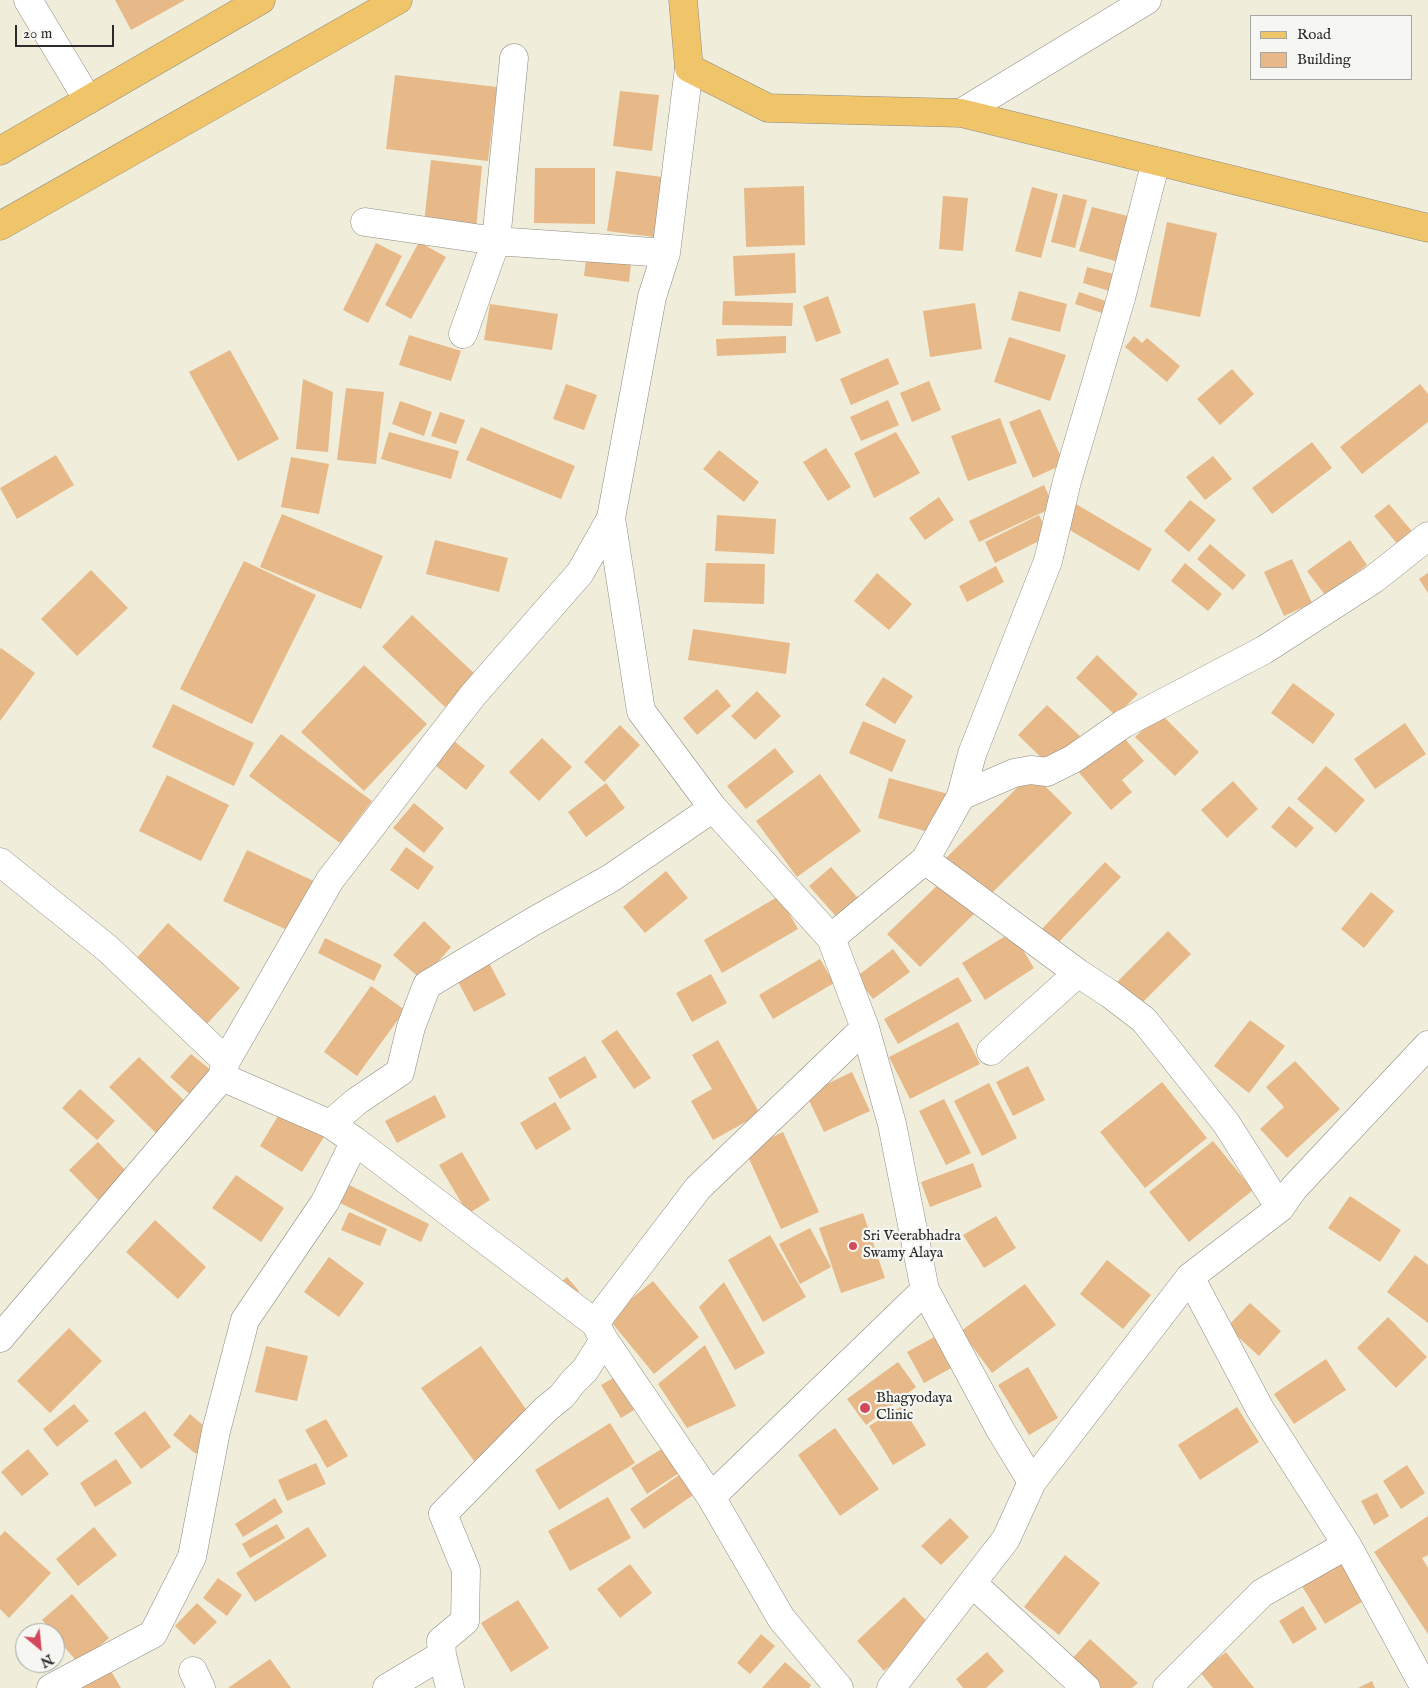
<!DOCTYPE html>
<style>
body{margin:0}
#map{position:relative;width:1428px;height:1688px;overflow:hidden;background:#f0eddb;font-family:"IM FELL English",serif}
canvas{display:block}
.legend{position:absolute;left:1250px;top:15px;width:162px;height:65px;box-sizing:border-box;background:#f6f6f2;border:1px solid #a5a5a2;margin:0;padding:6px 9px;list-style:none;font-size:15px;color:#2b2b2b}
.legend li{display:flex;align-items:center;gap:10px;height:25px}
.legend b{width:25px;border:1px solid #a5a5a2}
.north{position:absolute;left:15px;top:1623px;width:50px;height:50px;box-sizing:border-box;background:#f6f6f2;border:1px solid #a5a5a2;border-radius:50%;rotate:152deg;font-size:14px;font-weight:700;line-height:20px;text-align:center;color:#2b2b2b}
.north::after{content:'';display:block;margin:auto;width:18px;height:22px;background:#d1495b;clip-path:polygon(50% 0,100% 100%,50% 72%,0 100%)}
.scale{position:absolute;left:15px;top:25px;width:99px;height:22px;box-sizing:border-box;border:2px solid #2b2b2b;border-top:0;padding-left:6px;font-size:15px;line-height:18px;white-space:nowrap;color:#2b2b2b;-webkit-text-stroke:4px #f6f6f2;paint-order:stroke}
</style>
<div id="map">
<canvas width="1428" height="1688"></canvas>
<ul class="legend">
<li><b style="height:6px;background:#f0c469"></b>Road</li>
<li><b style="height:14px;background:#e7b988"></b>Building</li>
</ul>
<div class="north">N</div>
<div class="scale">20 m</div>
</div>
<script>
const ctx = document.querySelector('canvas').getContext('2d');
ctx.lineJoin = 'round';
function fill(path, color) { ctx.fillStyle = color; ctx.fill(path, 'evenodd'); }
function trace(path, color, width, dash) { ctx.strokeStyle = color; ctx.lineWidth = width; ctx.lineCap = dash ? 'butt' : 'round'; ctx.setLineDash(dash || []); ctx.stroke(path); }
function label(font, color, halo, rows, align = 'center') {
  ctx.font = font + ' "IM FELL English",serif'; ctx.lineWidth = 4.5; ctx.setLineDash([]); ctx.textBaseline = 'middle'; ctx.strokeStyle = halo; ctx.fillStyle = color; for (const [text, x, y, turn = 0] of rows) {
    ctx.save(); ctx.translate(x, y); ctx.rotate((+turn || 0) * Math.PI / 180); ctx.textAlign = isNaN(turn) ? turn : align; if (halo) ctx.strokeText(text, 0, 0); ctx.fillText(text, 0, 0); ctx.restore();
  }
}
fill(new Path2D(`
 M 115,0 L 185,0 L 131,30 Z
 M 395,75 L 497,87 L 488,161 L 386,149 Z
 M 620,91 L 659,95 L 652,151 L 613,146 Z
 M 431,160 L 482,166 L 476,229 L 424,223 Z
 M 535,168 L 595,168 L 595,224 L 534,223 Z
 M 616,171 L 670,178 L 662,238 L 607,231 Z
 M 804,186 L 805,245 L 746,247 L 744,188 Z
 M 1032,187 L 1058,194 L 1041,258 L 1015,251 Z
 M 1063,194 L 1087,200 L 1075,248 L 1051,242 Z
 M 943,196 L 968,198 L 963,251 L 939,249 Z
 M 1092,207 L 1132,217 L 1119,262 L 1079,251 Z
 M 1167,222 L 1217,233 L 1200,317 L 1150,307 Z
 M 419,242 L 446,257 L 411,319 L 385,305 Z
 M 376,243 L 402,256 L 368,323 L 343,310 Z
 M 587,249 L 632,255 L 629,282 L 584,276 Z
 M 795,253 L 796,293 L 735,296 L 733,256 Z
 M 1087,267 L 1121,276 L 1116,293 L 1083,283 Z
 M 1019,291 L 1067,304 L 1060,332 L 1011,320 Z
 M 1079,292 L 1112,303 L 1108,315 L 1075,304 Z
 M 828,296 L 841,333 L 816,342 L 803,306 Z
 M 723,301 L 793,303 L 792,326 L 722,325 Z
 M 975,303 L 982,349 L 930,357 L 923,311 Z
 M 490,304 L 558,314 L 552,350 L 484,340 Z
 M 409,335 L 461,351 L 451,381 L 399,365 Z
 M 786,336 L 786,353 L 717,356 L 716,339 Z
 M 1134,336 L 1142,343 L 1147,338 L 1180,366 L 1167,382 L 1125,347 Z
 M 1009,337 L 1066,355 L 1050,401 L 994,382 Z
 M 230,350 L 279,439 L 238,461 L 189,372 Z
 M 888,358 L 899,384 L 851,405 L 840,379 Z
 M 1232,369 L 1254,394 L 1220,425 L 1197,399 Z
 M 303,379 L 333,392 L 328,452 L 296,449 Z
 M 929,381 L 941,410 L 912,422 L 900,393 Z
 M 566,384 L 597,395 L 584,430 L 553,419 Z
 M 1420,384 L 1428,394 L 1428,422 L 1362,474 L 1340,447 Z
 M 346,388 L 384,392 L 376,464 L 337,460 Z
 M 888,400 L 899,425 L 861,441 L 850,417 Z
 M 400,401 L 432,412 L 424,436 L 392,424 Z
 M 1040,409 L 1064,464 L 1033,478 L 1009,422 Z
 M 440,412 L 465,420 L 456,444 L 431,436 Z
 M 1000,418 L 1017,463 L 968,481 L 951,436 Z
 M 481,427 L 575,466 L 561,499 L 466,460 Z
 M 389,432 L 459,451 L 451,479 L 381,459 Z
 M 896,432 L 920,473 L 874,498 L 854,453 Z
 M 1312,442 L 1332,468 L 1272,514 L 1252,488 Z
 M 826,448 L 851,487 L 828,501 L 803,462 Z
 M 719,450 L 759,482 L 744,502 L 703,469 Z
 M 56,455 L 74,485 L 17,519 L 0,488 Z
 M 1213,456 L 1232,479 L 1205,500 L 1186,477 Z
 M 291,457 L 329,464 L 319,514 L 281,507 Z
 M 1044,485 L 1054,507 L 979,542 L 969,521 Z
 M 939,497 L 954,520 L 925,540 L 909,518 Z
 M 1190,500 L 1216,520 L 1189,552 L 1164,531 Z
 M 1076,504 L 1152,549 L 1139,571 L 1063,526 Z
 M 1389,504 L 1415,535 L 1400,547 L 1374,516 Z
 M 282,514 L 383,556 L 361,609 L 260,567 Z
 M 717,515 L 776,519 L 774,554 L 715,551 Z
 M 1039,515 L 1049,536 L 995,563 L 985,542 Z
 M 435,540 L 508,558 L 499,592 L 426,574 Z
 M 1350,540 L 1367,565 L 1325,595 L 1307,571 Z
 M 1210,544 L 1246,575 L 1233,590 L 1197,559 Z
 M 1292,559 L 1312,603 L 1284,616 L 1264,572 Z
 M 244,561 L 316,595 L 252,724 L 180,689 Z
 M 706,563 L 765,564 L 764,604 L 704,602 Z
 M 1185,563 L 1222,594 L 1208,611 L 1171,581 Z
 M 996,566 L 1004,582 L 967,602 L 959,586 Z
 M 91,570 L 128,608 L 77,656 L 41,619 Z
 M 877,573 L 912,604 L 889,630 L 854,601 Z
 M 1428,573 L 1428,593 L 1419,579 Z
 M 412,615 L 476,675 L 445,707 L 382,647 Z
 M 693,629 L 790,643 L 786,674 L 688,660 Z
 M 1,648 L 35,673 L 0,721 L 0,650 Z
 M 1097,655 L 1138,694 L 1116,716 L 1076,678 Z
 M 364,665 L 427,724 L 364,791 L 301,732 Z
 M 883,677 L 913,696 L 895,724 L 865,705 Z
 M 1293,683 L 1335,714 L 1313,744 L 1271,713 Z
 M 717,689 L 731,706 L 697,735 L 683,718 Z
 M 757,691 L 781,716 L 755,740 L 731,716 Z
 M 173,704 L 254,743 L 234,786 L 152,747 Z
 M 1047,705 L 1080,736 L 1050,766 L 1018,735 Z
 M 1160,713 L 1199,752 L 1175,776 L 1135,737 Z
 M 863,721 L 906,740 L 892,772 L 849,753 Z
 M 1405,723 L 1426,754 L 1375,789 L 1354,759 Z
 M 620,725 L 640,745 L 604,782 L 584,762 Z
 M 1119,732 L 1144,761 L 1122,780 L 1132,792 L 1111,810 L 1076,769 Z
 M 281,734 L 372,801 L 340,843 L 249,776 Z
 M 449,737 L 485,766 L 466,790 L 430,761 Z
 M 542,738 L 572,767 L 539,801 L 509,772 Z
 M 775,748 L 794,772 L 746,809 L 727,786 Z
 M 1326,766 L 1365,800 L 1336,833 L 1297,799 Z
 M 1032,773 L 1072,813 L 986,899 L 946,858 Z
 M 820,774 L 861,831 L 797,877 L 756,821 Z
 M 167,775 L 229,805 L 201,861 L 139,831 Z
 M 889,778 L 948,794 L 936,834 L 878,818 Z
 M 1233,781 L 1258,809 L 1227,838 L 1201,810 Z
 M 606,783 L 625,808 L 586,837 L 568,812 Z
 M 414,803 L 444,828 L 424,853 L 393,828 Z
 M 1289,806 L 1314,828 L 1296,848 L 1271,827 Z
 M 406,847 L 434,867 L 418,890 L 390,870 Z
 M 247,850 L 318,883 L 294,933 L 223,901 Z
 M 1105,862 L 1121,877 L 1055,946 L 1040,931 Z
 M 831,867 L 863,904 L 842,923 L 809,886 Z
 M 666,871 L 688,898 L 645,933 L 623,907 Z
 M 943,880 L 975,913 L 920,967 L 887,934 Z
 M 1371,892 L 1394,911 L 1364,948 L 1341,929 Z
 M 779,896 L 798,929 L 722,973 L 704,940 Z
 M 424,921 L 451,947 L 422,980 L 393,955 Z
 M 168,923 L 240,988 L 206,1025 L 135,960 Z
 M 1168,931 L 1191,954 L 1139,1006 L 1116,983 Z
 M 1012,932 L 1034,968 L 985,1000 L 962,963 Z
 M 325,938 L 382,965 L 374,981 L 318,953 Z
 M 893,949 L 910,972 L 873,999 L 856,977 Z
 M 487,959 L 506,995 L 474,1012 L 455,976 Z
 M 820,959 L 834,983 L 773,1019 L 759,995 Z
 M 711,974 L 727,1003 L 692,1022 L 676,993 Z
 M 958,977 L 972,1001 L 898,1044 L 884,1019 Z
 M 371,986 L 405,1010 L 357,1076 L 324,1052 Z
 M 1250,1020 L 1285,1046 L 1249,1093 L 1214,1066 Z
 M 958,1022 L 980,1064 L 910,1099 L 889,1057 Z
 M 617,1030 L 651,1078 L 634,1089 L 601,1041 Z
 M 718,1040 L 760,1114 L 713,1140 L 691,1101 L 712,1089 L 692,1055 Z
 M 191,1054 L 212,1071 L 192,1096 L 170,1077 Z
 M 585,1056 L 597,1077 L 560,1099 L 548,1078 Z
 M 139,1057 L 192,1108 L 161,1138 L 109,1087 Z
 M 1295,1061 L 1340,1109 L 1287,1158 L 1260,1129 L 1284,1107 L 1266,1087 Z
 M 1028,1066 L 1045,1100 L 1013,1116 L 996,1082 Z
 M 852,1072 L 870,1111 L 824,1132 L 806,1094 Z
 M 1162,1082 L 1207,1138 L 1145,1188 L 1100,1132 Z
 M 989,1083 L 1017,1138 L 982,1156 L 954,1101 Z
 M 80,1089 L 115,1121 L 97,1140 L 62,1108 Z
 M 435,1095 L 446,1117 L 397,1143 L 385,1121 Z
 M 944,1099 L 971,1153 L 946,1165 L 919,1111 Z
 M 555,1102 L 571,1129 L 536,1150 L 520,1123 Z
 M 281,1111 L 324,1137 L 302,1172 L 260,1146 Z
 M 783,1132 L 819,1212 L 781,1229 L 745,1150 Z
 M 1213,1141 L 1253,1190 L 1189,1242 L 1149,1192 Z
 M 98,1142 L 127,1172 L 98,1200 L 69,1170 Z
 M 462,1152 L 490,1200 L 468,1214 L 439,1165 Z
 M 973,1163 L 982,1187 L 930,1207 L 921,1182 Z
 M 236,1175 L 284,1208 L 261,1242 L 212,1208 Z
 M 349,1185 L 429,1224 L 421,1242 L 340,1203 Z
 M 1350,1196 L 1401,1230 L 1380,1262 L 1328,1228 Z
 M 349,1212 L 387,1229 L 380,1246 L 341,1230 Z
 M 863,1213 L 885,1278 L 841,1293 L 819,1228 Z
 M 996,1216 L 1016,1248 L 984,1268 L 963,1235 Z
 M 155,1220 L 206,1267 L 178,1299 L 126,1252 Z
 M 810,1228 L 831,1267 L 800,1284 L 779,1244 Z
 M 770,1235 L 806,1297 L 763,1322 L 728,1260 Z
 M 1415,1255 L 1428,1265 L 1428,1323 L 1387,1292 Z
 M 329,1257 L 364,1283 L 339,1317 L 304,1292 Z
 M 1107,1260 L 1151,1295 L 1123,1329 L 1080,1294 Z
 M 567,1277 L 579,1291 L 568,1300 L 556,1286 Z
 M 653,1281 L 699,1337 L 654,1374 L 608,1318 Z
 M 724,1282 L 765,1353 L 735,1370 L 699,1307 Z
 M 1025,1284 L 1056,1325 L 992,1373 L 961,1331 Z
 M 1250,1303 L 1281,1331 L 1259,1356 L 1227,1327 Z
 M 1388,1317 L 1427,1357 L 1396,1388 L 1357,1348 Z
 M 69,1328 L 102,1361 L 50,1413 L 17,1381 Z
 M 938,1335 L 955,1366 L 924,1383 L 907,1352 Z
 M 705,1345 L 736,1406 L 687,1428 L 658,1384 Z
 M 266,1346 L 308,1356 L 297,1401 L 255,1392 Z
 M 481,1346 L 533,1419 L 474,1461 L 421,1388 Z
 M 1326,1359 L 1346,1390 L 1294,1424 L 1274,1394 Z
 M 898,1362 L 916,1387 L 866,1425 L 847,1399 Z
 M 1028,1367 L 1058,1418 L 1029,1435 L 998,1385 Z
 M 615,1377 L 634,1410 L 621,1418 L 601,1385 Z
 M 74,1404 L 89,1421 L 57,1447 L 43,1429 Z
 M 902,1406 L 926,1445 L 893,1465 L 869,1426 Z
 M 1237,1407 L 1259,1442 L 1200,1480 L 1178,1445 Z
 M 145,1411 L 171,1447 L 141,1469 L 114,1433 Z
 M 190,1414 L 213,1434 L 196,1454 L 173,1435 Z
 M 326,1419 L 348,1456 L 327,1468 L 305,1430 Z
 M 610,1423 L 635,1463 L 559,1510 L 535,1470 Z
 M 835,1428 L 879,1489 L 840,1516 L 798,1455 Z
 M 663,1448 L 679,1473 L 647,1494 L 631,1468 Z
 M 28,1449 L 49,1474 L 22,1496 L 1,1472 Z
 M 116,1459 L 132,1483 L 95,1507 L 80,1483 Z
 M 316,1463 L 326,1484 L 287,1501 L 278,1480 Z
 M 1407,1465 L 1425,1493 L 1401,1509 L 1383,1481 Z
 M 682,1473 L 696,1493 L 644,1529 L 630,1509 Z
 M 1377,1493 L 1389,1516 L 1374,1525 L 1361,1501 Z
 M 608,1497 L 631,1538 L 570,1571 L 548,1531 Z
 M 275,1498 L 283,1512 L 243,1537 L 235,1524 Z
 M 1428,1516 L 1428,1555 L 1422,1558 L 1428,1568 L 1428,1634 L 1374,1552 Z
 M 950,1518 L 969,1537 L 941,1565 L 921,1546 Z
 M 277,1524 L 285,1538 L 250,1558 L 242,1544 Z
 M 94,1527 L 117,1555 L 78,1586 L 56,1559 Z
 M 308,1527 L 327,1556 L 255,1602 L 236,1573 Z
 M 5,1531 L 51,1573 L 9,1618 L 0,1609 L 0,1536 Z
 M 1065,1555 L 1100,1583 L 1059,1635 L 1024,1607 Z
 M 1340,1559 L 1365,1600 L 1325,1624 L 1300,1583 Z
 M 630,1564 L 652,1593 L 620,1618 L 597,1589 Z
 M 218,1578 L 242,1595 L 227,1616 L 203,1598 Z
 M 72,1594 L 109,1638 L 79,1664 L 55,1636 L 55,1633 L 53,1633 L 42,1620 Z
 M 904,1597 L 932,1627 L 884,1671 L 857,1641 Z
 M 518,1600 L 549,1648 L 511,1672 L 481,1623 Z
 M 197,1603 L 217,1622 L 194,1645 L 175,1626 Z
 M 1303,1606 L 1317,1629 L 1293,1644 L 1279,1621 Z
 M 761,1634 L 775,1646 L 750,1674 L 737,1663 Z
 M 1090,1639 L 1138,1683 L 1132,1688 L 1101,1688 L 1071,1660 Z
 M 987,1652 L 1004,1671 L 986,1688 L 963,1688 L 956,1679 Z
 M 1226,1652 L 1254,1688 L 1213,1688 L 1200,1672 Z
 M 270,1659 L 291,1688 L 228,1688 Z
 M 785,1662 L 811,1685 L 809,1688 L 762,1688 Z
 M 108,1666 L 121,1688 L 69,1688 Z
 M 1372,1681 L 1375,1688 L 1358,1688 Z`), '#e7b988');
const minor = new Path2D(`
 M 28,0 L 88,100
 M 961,113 L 1147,0
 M 365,222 L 496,241 L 666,253
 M 463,334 L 496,241 L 514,58
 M 611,518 L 641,711 L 713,808 L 831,938 L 865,1028 L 892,1124 L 925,1290 L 1001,1431 L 1032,1482
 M 961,796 L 1014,773 L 1031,770 L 1047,772 L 1073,759 L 1123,724 L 1264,650 L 1374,579 L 1428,536
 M 0,862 L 108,949 L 226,1061
 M 831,938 L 925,860
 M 1078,973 L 925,860 L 961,796 L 972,754 L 1048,561 L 1067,481 L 1121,298 L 1156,161
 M 865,1028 L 698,1188 L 595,1323 L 604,1340 L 711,1497 L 925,1290
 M 991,1051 L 1078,973 L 1110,994 L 1144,1020 L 1226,1123 L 1280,1208
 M 330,1124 L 357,1101 L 400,1072 L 411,1027 L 427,985 L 534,921 L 611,878 L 713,808
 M 355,1141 L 595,1323
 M 0,1338 L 222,1077
 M 711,1497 L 781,1618 L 839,1688
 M 1347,1545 L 1425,1688
 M 972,1583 L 1086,1688
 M 193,1671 L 201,1688
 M 51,1688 L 153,1634 L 192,1557 L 216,1431 L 245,1320 L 325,1202 L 355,1141 L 330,1124 L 222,1077 L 226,1061 L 330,880 L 473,695 L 580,573 L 611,518 L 652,297 L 666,253 L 689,68
 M 387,1688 L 442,1655
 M 450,1688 L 442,1655 L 441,1641 L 465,1621 L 466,1570 L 443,1514 L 546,1409 L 562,1396 L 573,1382 L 585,1370 L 604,1340
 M 891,1688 L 1006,1539 L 1032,1482 L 1190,1277 L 1280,1208 L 1294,1188 L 1428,1045
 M 1167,1688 L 1262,1593 L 1347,1545 L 1260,1409 L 1190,1277`);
const major = new Path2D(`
 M 683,0 L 689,68 L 768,108 L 961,113 L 1428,228
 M 0,151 L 261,0
 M 0,226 L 398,0`);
trace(minor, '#8e8c83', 29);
trace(major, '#8e8c83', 29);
trace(minor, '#fff', 28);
trace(major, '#f0c469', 28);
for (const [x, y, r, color] of [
 [853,1246,5,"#d1495b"],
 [865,1408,6,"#d1495b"]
]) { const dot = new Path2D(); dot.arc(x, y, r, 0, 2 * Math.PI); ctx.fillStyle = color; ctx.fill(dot); trace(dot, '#f6f6f2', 2); }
label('15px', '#2b2b2b', '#f6f6f2', [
 ["Sri Veerabhadra",863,1237],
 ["Swamy Alaya",863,1254],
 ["Bhagyodaya",876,1399],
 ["Clinic",876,1416]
], 'left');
</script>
